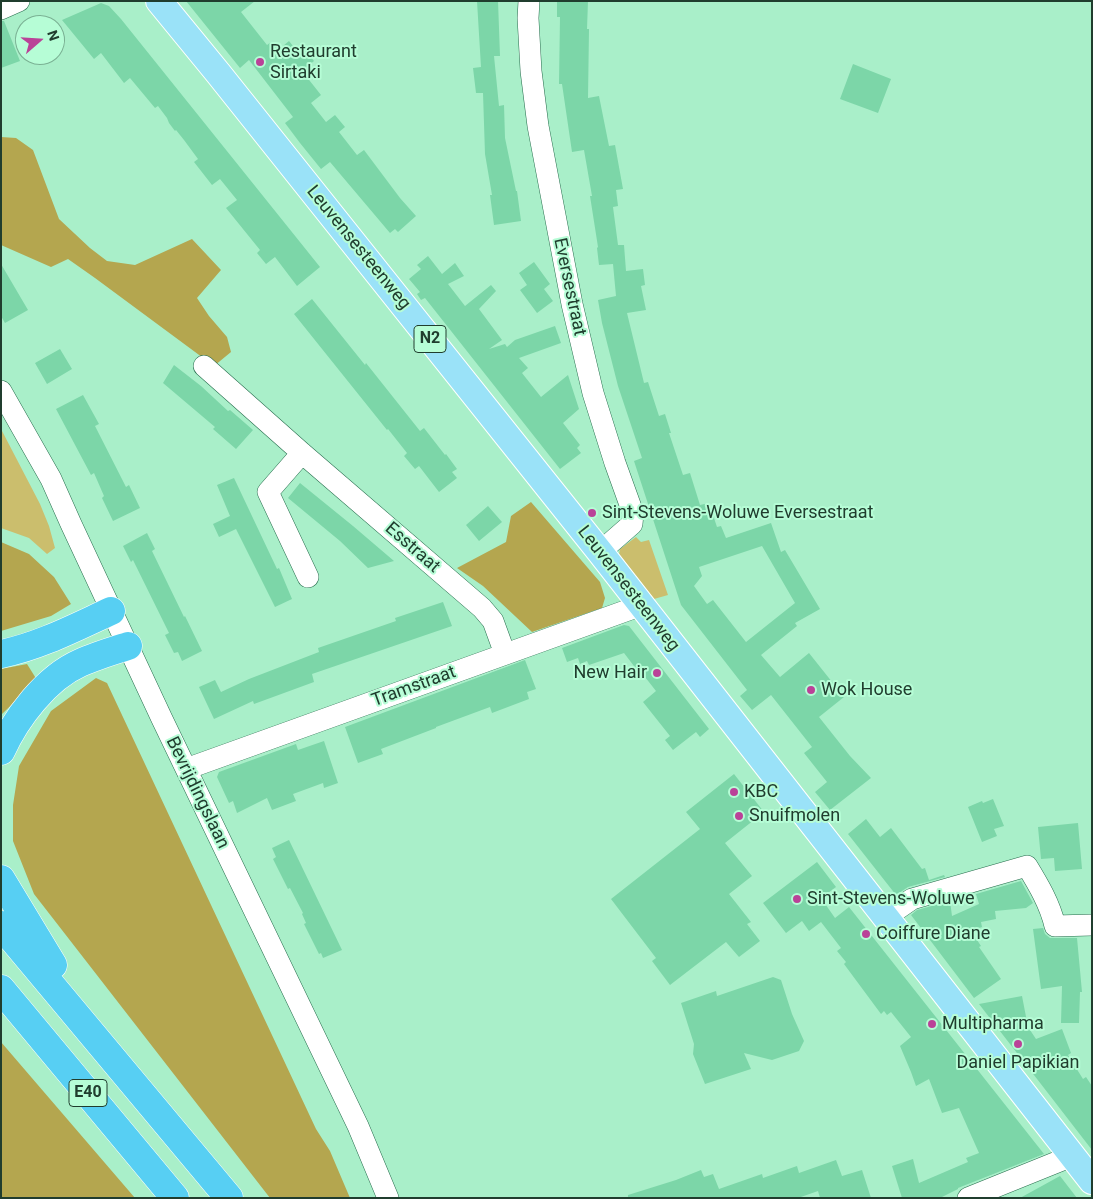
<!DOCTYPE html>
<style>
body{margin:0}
#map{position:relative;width:1093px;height:1199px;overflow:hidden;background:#a9efc9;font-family:Roboto,sans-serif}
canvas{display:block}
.frame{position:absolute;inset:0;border:2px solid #203d2e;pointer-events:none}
.north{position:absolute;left:15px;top:15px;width:50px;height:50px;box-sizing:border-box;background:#b6fdd6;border:1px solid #7ab093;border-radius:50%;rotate:71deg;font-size:14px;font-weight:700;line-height:20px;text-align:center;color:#203d2e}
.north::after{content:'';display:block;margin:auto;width:18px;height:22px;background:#ba4298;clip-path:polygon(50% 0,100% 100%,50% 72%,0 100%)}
</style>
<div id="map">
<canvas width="1093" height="1199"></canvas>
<div class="frame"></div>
<div class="north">N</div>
</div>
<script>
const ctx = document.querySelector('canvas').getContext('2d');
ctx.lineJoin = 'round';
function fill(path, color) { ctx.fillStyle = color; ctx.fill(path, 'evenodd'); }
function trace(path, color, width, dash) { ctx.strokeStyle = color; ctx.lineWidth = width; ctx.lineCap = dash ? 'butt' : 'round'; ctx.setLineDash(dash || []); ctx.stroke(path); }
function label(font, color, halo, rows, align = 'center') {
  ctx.font = font + ' Roboto,sans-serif'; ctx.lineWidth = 4; ctx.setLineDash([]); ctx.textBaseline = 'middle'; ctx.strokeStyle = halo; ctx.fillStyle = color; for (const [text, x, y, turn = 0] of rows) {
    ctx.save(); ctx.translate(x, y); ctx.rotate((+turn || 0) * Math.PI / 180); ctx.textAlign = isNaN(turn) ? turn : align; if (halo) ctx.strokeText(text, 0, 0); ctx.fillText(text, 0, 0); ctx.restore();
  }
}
fill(new Path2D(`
 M 1,429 L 40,504 L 49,526 L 55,548 L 47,554 L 29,538 L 1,528 Z
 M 636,537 L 641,542 L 649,540 L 668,595 L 654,599 L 619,554 L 620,549 Z`), '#cbbe6d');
fill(new Path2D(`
 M 1,137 L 16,138 L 33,150 L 59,219 L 90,248 L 107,261 L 135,265 L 192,239 L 221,270 L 197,298 L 209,316 L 227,337 L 231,352 L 214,366 L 95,278 L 68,259 L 51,267 L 1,245 Z
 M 531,502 L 600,582 L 605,598 L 602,608 L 532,632 L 483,586 L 457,568 L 506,542 L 511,516 Z
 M 1,542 L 29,554 L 54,577 L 71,604 L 51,616 L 1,631 Z
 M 27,664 L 37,680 L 1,715 L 1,669 Z
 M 96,678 L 107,683 L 316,1129 L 330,1151 L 350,1198 L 270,1198 L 34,894 L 13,841 L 13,805 L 19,766 L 51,711 Z
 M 1,1042 L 135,1198 L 1,1198 Z`), '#b4a64f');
fill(new Path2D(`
 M 186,1 L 255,1 L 241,12 L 267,45 L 271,42 L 278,50 L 289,41 L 297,51 L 309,50 L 309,55 L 314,61 L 302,71 L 321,95 L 311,103 L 326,122 L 335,115 L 345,127 L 339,132 L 357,155 L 364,150 L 400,198 L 416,216 L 398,232 L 395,229 L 390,233 L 330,162 L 321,169 L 300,143 L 285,123 L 293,117 L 249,60 L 240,68 Z
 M 477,1 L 498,1 L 500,56 L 494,56 L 499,106 L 504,105 L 505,138 L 516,191 L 517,191 L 521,221 L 494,225 L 490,195 L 492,195 L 485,154 L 483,93 L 476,93 L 473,68 L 481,67 Z
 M 557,1 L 588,1 L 587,29 L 589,29 L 588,98 L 599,96 L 609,146 L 615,145 L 623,189 L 616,190 L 618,206 L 613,207 L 618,245 L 624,245 L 626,271 L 643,269 L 645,285 L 641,286 L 646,310 L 627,313 L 644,383 L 648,382 L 659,416 L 665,414 L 671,433 L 669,433 L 683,475 L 690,473 L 700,505 L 709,503 L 717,527 L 721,526 L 726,538 L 771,523 L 781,552 L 785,550 L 820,609 L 795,623 L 797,626 L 761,655 L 780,677 L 809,653 L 844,697 L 819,717 L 850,756 L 871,778 L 830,810 L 815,792 L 827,782 L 804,753 L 812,747 L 771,695 L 752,710 L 740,696 L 747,690 L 681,605 L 634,461 L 642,458 L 618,386 L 602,323 L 598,300 L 616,296 L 613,264 L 599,265 L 597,248 L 598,247 L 590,196 L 592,196 L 584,150 L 572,152 L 562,84 L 559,84 L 560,17 L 557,17 ZM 762,546 L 795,603 L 746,642 L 713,600 L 707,604 L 694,586 L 702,576 L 699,567 Z
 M 101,3 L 109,6 L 121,19 L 320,267 L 297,286 L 275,257 L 266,264 L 257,253 L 260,250 L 226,208 L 237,200 L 220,179 L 212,185 L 194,162 L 198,159 L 184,140 L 176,130 L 175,131 L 169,123 L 167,118 L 158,106 L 155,108 L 130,78 L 124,83 L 101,53 L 94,59 L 62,20 Z
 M 1,21 L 4,21 L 20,61 L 1,68 Z
 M 853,64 L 891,79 L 878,113 L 840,99 Z
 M 428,256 L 442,274 L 455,263 L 464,276 L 448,284 L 465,306 L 491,285 L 496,291 L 479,309 L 502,340 L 489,349 L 505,344 L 507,347 L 515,340 L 555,326 L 561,343 L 519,358 L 528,368 L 522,373 L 541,397 L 568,375 L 579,409 L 563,423 L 580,445 L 577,448 L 581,453 L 560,469 L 425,298 L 421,300 L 417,294 L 420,292 L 409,279 L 421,269 L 417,265 Z
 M 534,262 L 550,284 L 544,289 L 553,301 L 537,313 L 520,290 L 527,285 L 519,273 Z
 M 1,264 L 28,310 L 5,323 L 1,316 Z
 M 312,299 L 365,365 L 366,363 L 420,431 L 424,428 L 445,455 L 446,454 L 457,469 L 452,472 L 457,478 L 439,492 L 419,466 L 415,469 L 404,456 L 407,453 L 388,429 L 387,430 L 294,314 Z
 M 60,349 L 72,369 L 47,384 L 35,363 Z
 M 174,365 L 201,386 L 228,411 L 230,410 L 253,430 L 236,449 L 213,429 L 215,427 L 163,383 Z
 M 83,395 L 99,424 L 95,426 L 126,487 L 129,485 L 140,508 L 113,521 L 102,498 L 104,496 L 94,473 L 91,475 L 56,409 Z
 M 234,478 L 277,569 L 279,568 L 292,599 L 275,607 L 236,529 L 219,537 L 213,524 L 230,516 L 217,485 Z
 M 300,483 L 353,526 L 394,561 L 368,568 L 340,541 L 288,498 Z
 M 488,506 L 502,522 L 479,541 L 466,525 Z
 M 147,533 L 155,549 L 152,551 L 184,617 L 185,616 L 202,651 L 182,661 L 178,652 L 174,653 L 165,635 L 169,633 L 133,560 L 131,562 L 123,546 Z
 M 443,602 L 452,626 L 312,674 L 314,682 L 254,704 L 253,701 L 214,719 L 199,687 L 215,680 L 221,692 L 249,679 L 319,652 L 318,648 L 396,621 L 395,618 Z
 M 624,625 L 629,626 L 709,729 L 700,737 L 696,732 L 673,750 L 665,740 L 670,736 L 643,702 L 656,691 L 638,668 L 637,670 L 624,653 L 589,665 L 587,661 L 580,664 L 578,658 L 567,662 L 562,648 Z
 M 525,660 L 536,689 L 527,692 L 529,699 L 492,713 L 490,707 L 436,727 L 436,728 L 381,749 L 383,754 L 358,763 L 345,727 Z
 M 324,741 L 338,783 L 324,788 L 323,783 L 293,794 L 296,801 L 272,810 L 267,798 L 237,813 L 233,801 L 229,803 L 217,777 L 219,772 L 296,744 L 298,750 Z
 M 734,774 L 764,812 L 725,843 L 752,876 L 729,894 L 751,922 L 747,924 L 760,941 L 739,957 L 726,942 L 670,985 L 652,961 L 656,958 L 611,899 L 700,829 L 686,812 Z
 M 993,799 L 1004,826 L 994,829 L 997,836 L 982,842 L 968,807 L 982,801 L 983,803 Z
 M 866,819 L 880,837 L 891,828 L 922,869 L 925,868 L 929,880 L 944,875 L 945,877 L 908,887 L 896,895 L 848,834 Z
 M 1078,823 L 1082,869 L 1055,871 L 1054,858 L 1041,859 L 1038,827 Z
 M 289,840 L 342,950 L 323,958 L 321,953 L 319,954 L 304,924 L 306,923 L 302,914 L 303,913 L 290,888 L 288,889 L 273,859 L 276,857 L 272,848 Z
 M 817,862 L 836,887 L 821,898 L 835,918 L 849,907 L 1044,1154 L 958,1188 L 958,1189 L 940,1198 L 902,1198 L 892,1166 L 913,1159 L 919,1183 L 968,1162 L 966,1158 L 979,1153 L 959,1108 L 942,1113 L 929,1079 L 916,1086 L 911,1072 L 900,1046 L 911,1037 L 891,1012 L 887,1015 L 884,1011 L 881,1014 L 844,964 L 846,962 L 837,951 L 841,948 L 821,922 L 809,931 L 802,921 L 786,933 L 763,903 Z
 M 1021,881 L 1033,903 L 1026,908 L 995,911 L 996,919 L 981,922 L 982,927 L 971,931 L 981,946 L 979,947 L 1001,979 L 974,998 L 911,915 L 917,910 L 950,901 L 952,916 L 979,904 L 976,894 Z
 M 1043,928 L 1045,934 L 1050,938 L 1077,938 L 1082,992 L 1080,992 L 1079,1023 L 1061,1023 L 1062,986 L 1041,989 L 1033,929 Z
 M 773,977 L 781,980 L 792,1014 L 804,1041 L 799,1051 L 772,1060 L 744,1053 L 751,1069 L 705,1084 L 693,1054 L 694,1044 L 681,1003 L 716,991 L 717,996 Z
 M 1022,996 L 1028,1027 L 1036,1039 L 1062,1029 L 1071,1053 L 1068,1055 L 1083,1079 L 1086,1077 L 1092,1086 L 1092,1150 L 979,1004 Z
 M 836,1160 L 842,1176 L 862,1170 L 871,1198 L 820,1198 L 818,1191 L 798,1198 L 628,1198 L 628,1195 L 676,1180 L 701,1170 L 704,1177 L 713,1174 L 719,1189 L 762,1174 L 763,1178 L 797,1166 L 799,1173 Z
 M 1060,1176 L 1077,1198 L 1020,1198 Z`), '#7cd6a8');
const minor = new Path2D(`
 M 529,1 L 528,18 L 531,71 L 538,126 L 572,304 L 593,393 L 615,463 L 633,513 L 632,524 L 600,552
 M 1,9 L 19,1
 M 204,366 L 302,453 L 482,608 L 493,621 L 505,654
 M 1,391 L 51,479 L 71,524 L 162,719 L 358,1126 L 388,1198
 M 302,453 L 268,492 L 308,577
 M 186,769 L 642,605
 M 886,917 L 912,899 L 1027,866 C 1038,884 1050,904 1055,926 L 1092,925
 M 968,1198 L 1072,1156`);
const major = new Path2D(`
 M 159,1 L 218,73 L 600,552 L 1092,1181`);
const highway = new Path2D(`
 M 1,654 C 40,646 76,627 111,611
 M 1,751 C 16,718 46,678 80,663 C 95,656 112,651 128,646
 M 1,879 L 53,965
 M 1,925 L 229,1198
 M 1,989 L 175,1198`);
trace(minor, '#276d4d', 22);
trace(major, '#fff', 28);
trace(highway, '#fff', 29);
trace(minor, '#fff', 21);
trace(major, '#9ae2f8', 26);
trace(highway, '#57cff3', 28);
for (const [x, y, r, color] of [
 [260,62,5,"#ba4298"],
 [592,513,5,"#ba4298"],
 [657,673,5,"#ba4298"],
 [811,690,5,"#ba4298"],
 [734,792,5,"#ba4298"],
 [739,816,5,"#ba4298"],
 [797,899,5,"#ba4298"],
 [866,934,5,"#ba4298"],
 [932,1024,5,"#ba4298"],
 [1018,1044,5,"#ba4298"]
]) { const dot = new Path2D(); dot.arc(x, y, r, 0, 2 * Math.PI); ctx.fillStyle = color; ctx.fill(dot); trace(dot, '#b6fdd6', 2); }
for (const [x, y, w] of [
 [430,339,32],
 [88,1093,38]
]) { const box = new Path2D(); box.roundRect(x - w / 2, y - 13.5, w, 27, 4); ctx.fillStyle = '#b6fdd6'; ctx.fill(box); trace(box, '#203d2e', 1); }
label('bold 16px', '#203d2e', null, [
 ["N2",430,339],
 ["E40",88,1093]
]);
label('18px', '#203d2e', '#b6fdd6', [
 ["Restaurant",270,52],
 ["Sirtaki",270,73],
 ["Sint-Stevens-Woluwe Eversestraat",602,513],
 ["New Hair",647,673,"right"],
 ["Wok House",821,690],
 ["KBC",744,792],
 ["Snuifmolen",749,816],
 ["Sint-Stevens-Woluwe",807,899],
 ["Coiffure Diane",876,934],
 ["Multipharma",942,1024],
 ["Daniel Papikian",1018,1063,"center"]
], 'left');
label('18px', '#203d2e', '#b6fdd6', [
 ["Leuvensesteenweg",358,248,51],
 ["Eversestraat",569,287,78],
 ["Esstraat",412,548,41],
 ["Leuvensesteenweg",628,589,52],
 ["Tramstraat",414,687,-20],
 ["Bevrijdingslaan",197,793,64]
]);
</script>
